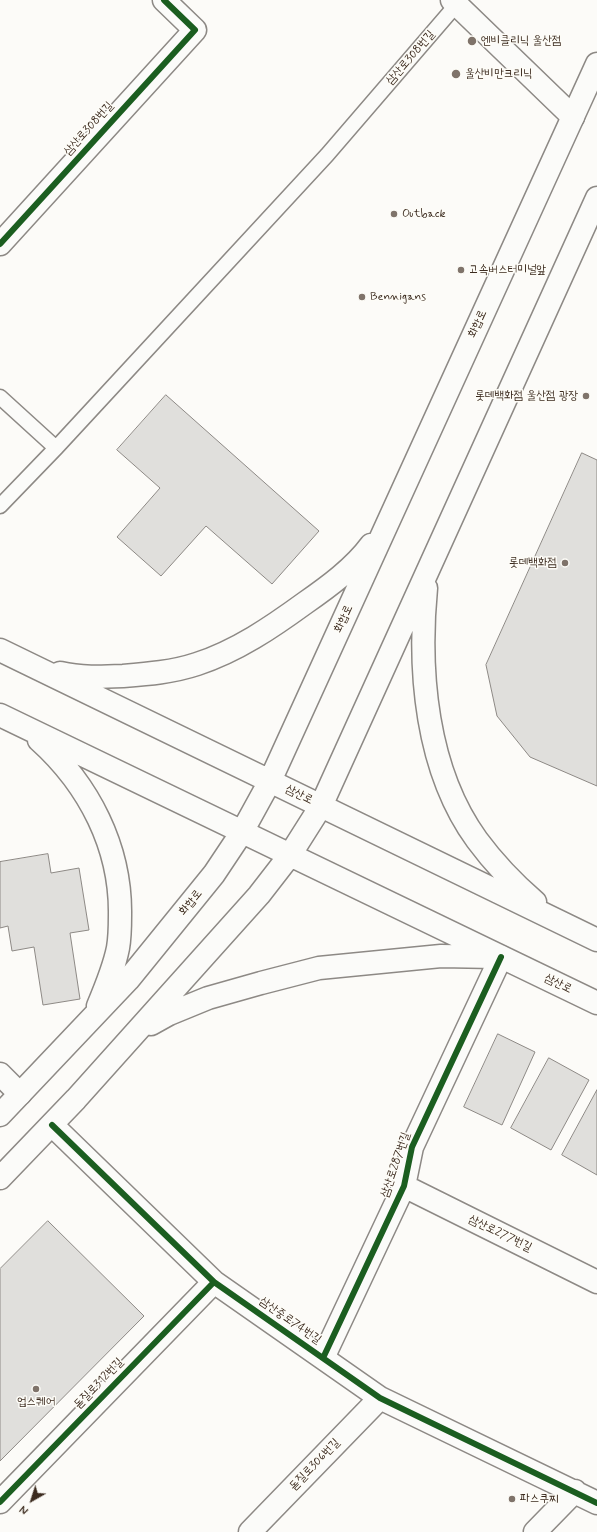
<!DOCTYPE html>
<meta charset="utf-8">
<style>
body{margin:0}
#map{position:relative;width:597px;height:1532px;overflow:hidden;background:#fcfbf8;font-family:Mynerve,sans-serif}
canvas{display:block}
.north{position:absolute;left:12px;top:1480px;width:40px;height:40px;-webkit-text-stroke:3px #fdfcf7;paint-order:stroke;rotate:219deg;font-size:11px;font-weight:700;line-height:16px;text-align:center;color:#3b2a1e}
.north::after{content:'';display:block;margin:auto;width:14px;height:18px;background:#3b2a1e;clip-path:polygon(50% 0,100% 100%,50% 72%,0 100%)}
</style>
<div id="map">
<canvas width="597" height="1532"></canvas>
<div class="north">N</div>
</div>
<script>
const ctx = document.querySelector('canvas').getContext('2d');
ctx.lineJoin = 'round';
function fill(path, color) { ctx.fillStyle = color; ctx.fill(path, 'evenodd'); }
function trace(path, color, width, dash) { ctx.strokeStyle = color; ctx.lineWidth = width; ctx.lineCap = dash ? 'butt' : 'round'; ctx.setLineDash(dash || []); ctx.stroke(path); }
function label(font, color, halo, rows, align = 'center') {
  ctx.font = font + ' Mynerve,"Poor Story",sans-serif'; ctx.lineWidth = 3; ctx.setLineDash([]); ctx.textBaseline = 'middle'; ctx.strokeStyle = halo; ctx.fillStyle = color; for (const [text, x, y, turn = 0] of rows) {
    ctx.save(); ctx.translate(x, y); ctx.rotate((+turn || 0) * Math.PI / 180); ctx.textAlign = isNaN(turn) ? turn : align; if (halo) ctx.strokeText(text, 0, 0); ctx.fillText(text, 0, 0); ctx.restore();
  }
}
const building = new Path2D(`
 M 166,395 L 319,531 L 272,584 L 206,526 L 161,576 L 117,537 L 160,488 L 117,450 Z
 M 582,453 L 597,460 L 597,786 L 530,757 L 497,716 L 486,665 Z
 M 48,854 L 51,873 L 79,868 L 89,930 L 70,933 L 80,999 L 43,1005 L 34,947 L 12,951 L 8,926 L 0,928 L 0,862 Z
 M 498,1034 L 535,1052 L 502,1125 L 464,1107 Z
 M 549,1058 L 589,1080 L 551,1150 L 511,1128 Z
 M 597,1090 L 597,1175 L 562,1155 Z
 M 48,1221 L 144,1316 L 0,1461 L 0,1269 Z`);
fill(building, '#e0dfdc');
trace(building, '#8d8985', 1);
const service = new Path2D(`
 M 0,397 L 56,448
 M 0,506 L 56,448 L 327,155 L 457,4`);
const minor = new Path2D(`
 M 452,0 L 573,117
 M 0,244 L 195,30 L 164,0
 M 0,1074 L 20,1094
 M 52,1125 L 214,1282 L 380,1398 L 597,1503
 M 404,1186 L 597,1282
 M 323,1358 L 404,1186 L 412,1147 L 501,957
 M 0,1502 L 214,1282
 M 250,1532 L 380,1398
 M 535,1532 L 575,1491`);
const secondary = new Path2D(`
 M 426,588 C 418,671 426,770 477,840 C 494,863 513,883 535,902
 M 0,650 L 597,940
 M 60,673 C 80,678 102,677 123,676 C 148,674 173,672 197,664 C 237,651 272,627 305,603 C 328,587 354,568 371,545
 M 0,715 L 597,1003
 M 39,740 C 89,785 121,847 120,915 C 120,925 120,937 118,948 C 114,968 106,987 98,1006
 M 151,1024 L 169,1014 L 208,998 L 261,983 L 319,968 L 441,956 L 495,957
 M 0,1115 L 128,980 L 214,874 L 242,832 L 270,781 L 597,64
 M 0,1178 L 76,1099 L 259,895 L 290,855 L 321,806 L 597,198`);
trace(service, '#8d8985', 17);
trace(minor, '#8d8985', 25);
trace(secondary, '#8d8985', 25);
trace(service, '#fbfbf9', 14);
trace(minor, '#fbfbf9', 22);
trace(secondary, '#fbfbf9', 22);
trace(new Path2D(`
 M 0,244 L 195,30 L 164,0
 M 52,1125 L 214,1282 L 380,1398 L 597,1503
 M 323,1358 L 404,1186 L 412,1147 L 501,957
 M 0,1502 L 214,1282`), '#1b5e20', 6);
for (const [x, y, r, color] of [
 [472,41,5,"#7f736a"],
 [456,74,5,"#7f736a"],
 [394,214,4,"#7f736a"],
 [461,270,4,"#7f736a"],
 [362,297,4,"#7f736a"],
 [586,396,4,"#7f736a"],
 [565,563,4,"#7f736a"],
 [36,1389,4,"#7f736a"],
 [512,1499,4,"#7f736a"]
]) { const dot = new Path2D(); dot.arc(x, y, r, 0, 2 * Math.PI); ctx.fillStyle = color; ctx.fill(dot); trace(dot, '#fdfcf7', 1.5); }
label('12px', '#3b2a1e', '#fdfcf7', [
 ["엔비클리닉 울산점",481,41],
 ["울산비만크리닉",465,74],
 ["Outback",402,214],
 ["고속버스터미널앞",469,270],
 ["Bennigans",370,297],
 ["롯데백화점 울산점 광장",578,396,"right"],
 ["롯데백화점",557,563,"right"],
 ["업스퀘어",36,1402,"center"],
 ["파스쿠찌",520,1499]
], 'left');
label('12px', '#3b2a1e', '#fdfcf7', [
 ["삼산로308번길",411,58,-49],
 ["삼산로308번길",89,129,-48],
 ["화합로",478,324,-65],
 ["화합로",344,619,-65],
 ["삼산로",299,795,26],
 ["화합로",191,903,-51],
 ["삼산로",558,984,26],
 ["삼산로287번길",396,1165,-71],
 ["삼산로277번길",500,1234,26],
 ["삼산중로74번길",290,1321,35],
 ["돋질로312번길",99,1384,-46],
 ["돋질로306번길",315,1465,-46]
]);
</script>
